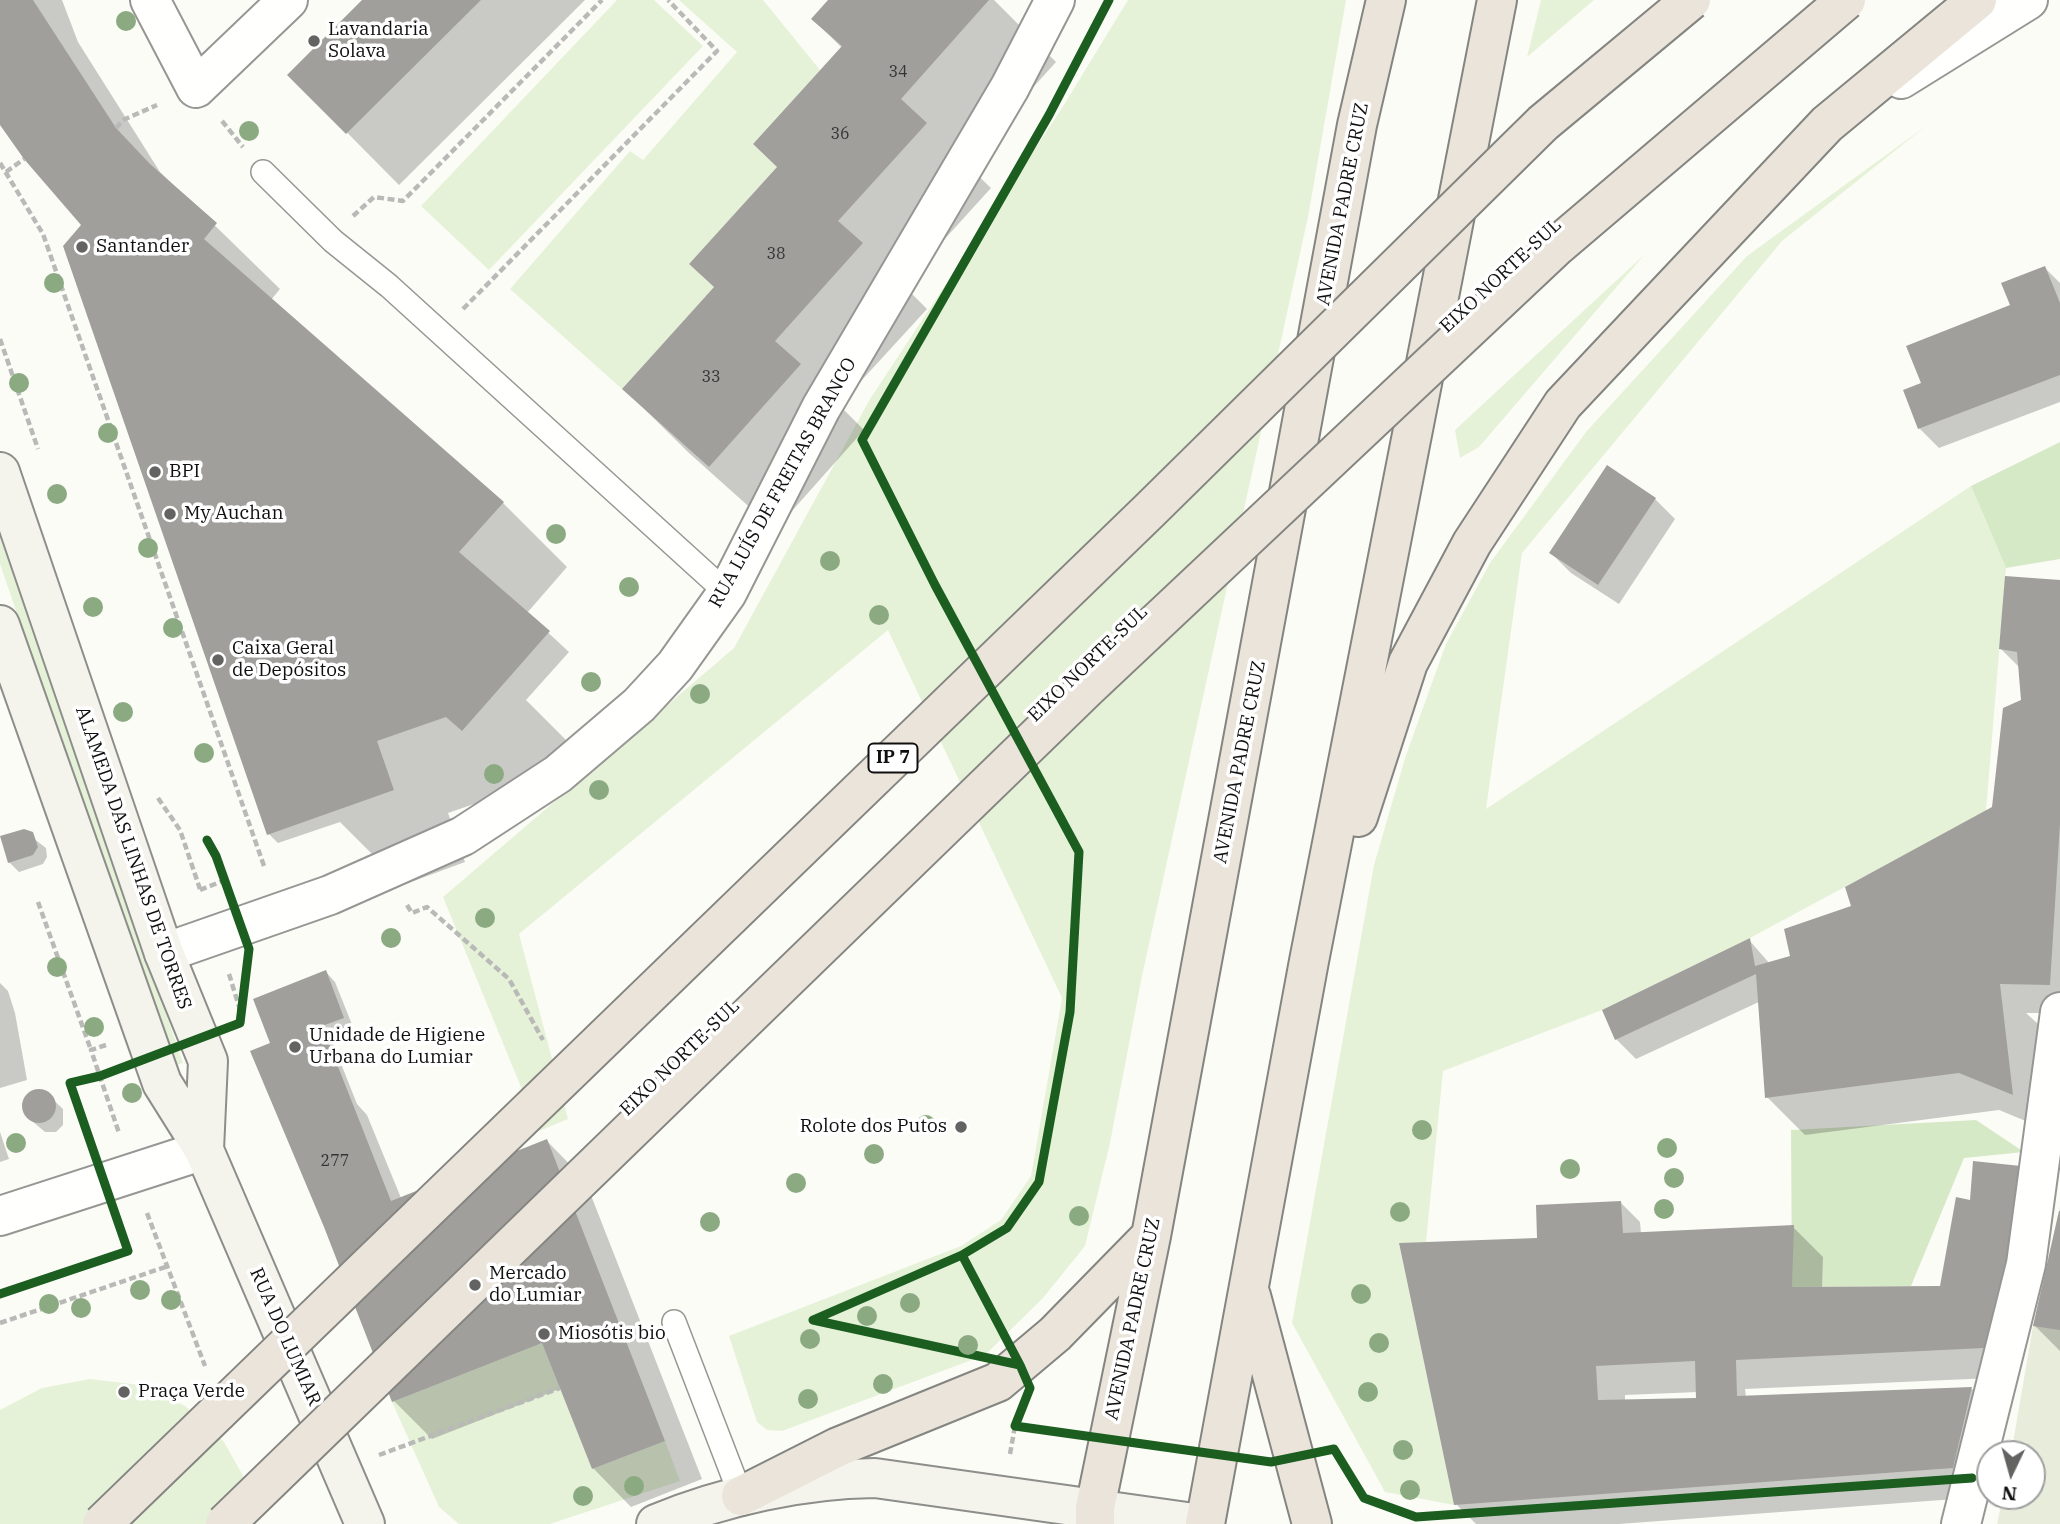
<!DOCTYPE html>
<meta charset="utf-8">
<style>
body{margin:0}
#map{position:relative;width:2060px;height:1524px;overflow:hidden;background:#fcfcf7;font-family:"IBM Plex Serif",serif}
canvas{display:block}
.north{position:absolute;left:1976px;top:1440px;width:70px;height:70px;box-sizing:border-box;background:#fff;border:2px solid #9f9f9f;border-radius:50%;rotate:185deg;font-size:19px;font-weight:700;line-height:28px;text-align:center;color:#101010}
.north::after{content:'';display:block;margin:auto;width:24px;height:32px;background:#636361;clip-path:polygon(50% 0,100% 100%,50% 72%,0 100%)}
</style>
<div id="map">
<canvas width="2060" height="1524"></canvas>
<div class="north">N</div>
</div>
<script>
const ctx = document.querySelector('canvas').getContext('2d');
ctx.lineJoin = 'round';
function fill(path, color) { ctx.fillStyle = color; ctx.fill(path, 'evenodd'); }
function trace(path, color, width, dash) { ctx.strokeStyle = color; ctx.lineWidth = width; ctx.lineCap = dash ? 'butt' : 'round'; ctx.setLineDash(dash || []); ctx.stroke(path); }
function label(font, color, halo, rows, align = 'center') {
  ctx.font = font + ' "IBM Plex Serif",serif'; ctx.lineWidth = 7; ctx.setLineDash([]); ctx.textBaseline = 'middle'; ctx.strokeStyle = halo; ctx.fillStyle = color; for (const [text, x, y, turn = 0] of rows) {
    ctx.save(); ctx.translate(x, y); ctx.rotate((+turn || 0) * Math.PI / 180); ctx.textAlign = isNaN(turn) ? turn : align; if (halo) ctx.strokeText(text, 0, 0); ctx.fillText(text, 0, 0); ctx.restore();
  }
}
fill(new Path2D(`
 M 617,0 L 654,0 L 703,46 L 489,270 L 421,206 Z
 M 679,0 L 763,0 L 820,70 L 753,144 L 777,167 L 689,264 L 714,287 L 622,389 L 510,289 L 630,151 L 643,160 L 737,52 Z
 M 1128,0 L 1346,0 L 1308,217 L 1142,976 L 1110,1143 L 1085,1246 L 1043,1298 L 985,1355 L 782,1431 L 767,1430 L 757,1422 L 729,1336 L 961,1246 L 1001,1220 L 1031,1176 L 1062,998 L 888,630 L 519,934 L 568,1119 L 539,1131 L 443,897 L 734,648 L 870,399 L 1062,108 Z
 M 1541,0 L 1594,0 L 1527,57 Z
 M 1926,126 L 1782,241 L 1522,553 L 1486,809 L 1971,486 L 2006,568 L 1986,811 L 1750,938 L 1602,1010 L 1443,1071 L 1426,1242 L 1399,1244 L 1454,1505 L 1385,1492 L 1292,1323 L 1374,865 L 1406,755 L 1446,644 L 1490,563 L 1586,432 L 1747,256 Z
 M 1645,254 L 1479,447 L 1460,458 L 1455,430 Z
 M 0,529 L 183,1063 L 172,1066 L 0,564 Z
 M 542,1343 L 592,1469 L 665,1441 L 680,1481 L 550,1524 L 459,1524 L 439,1507 L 392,1402 Z
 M 90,1379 L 140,1385 L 185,1406 L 224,1442 L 250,1488 L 256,1524 L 0,1524 L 0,1410 L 42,1388 Z`), '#e5f2d8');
fill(new Path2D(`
 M 2060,442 L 2060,559 L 2006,568 L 1971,486 Z
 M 1976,1120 L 2024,1152 L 1964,1158 L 1911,1286 L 1792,1287 L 1791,1130 Z`), '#d6e9c6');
fill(new Path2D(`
 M 2060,1206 L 2060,1524 L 1997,1524 L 2003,1496 L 2032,1496 L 2032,1454 L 2011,1454 L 2033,1326 Z`), '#e8eddb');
fill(new Path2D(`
 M 0,0 L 62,0 L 78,42 L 160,172 L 280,289 L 271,300 L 503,503 L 567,567 L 527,613 L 569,652 L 526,700 L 579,753 L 520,788 L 448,813 L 465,862 L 403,885 L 340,822 L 278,843 L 269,834 L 83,225 L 0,122 Z
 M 365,0 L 585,0 L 399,185 L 290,75 Z
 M 830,0 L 994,0 L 1056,62 L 965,163 L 991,188 L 903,285 L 927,309 L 839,405 L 864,430 L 775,530 L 689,453 L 624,389 L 715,288 L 842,48 L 813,19 Z
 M 2045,268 L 2060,283 L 2060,402 L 1939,448 L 1919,428 L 1924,384 L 2012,306 Z
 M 1608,468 L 1655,499 L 1675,519 L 1619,604 L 1571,573 L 1551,553 Z
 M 2060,582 L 2060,1013 L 2026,1013 L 2038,1024 L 2050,1131 L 1999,1110 L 1805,1135 L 1767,1097 L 1761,1001 L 1636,1059 L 1616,1039 L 1749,940 L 1770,964 L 1793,957 L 1851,908 L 1994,809 L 2024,700 L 2020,668 L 2001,649 Z
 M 24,831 L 46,848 L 47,857 L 43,864 L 19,872 L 9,862 Z
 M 326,972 L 335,982 L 353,1027 L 330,1036 L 357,1104 L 367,1115 L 401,1198 L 547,1141 L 585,1180 L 702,1479 L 631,1507 L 593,1468 L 562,1388 L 432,1439 L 394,1401 L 325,1226 L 252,1052 L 272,1044 Z
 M 0,983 L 8,991 L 15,1013 L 27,1080 L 0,1088 Z
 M 35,1091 L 45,1092 L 63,1109 L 63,1125 L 56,1132 L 45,1132 L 26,1116 L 24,1101 Z
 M 0,1132 L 9,1159 L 0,1162 Z
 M 1620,1202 L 1640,1222 L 1641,1234 L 1793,1227 L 1823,1257 L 1822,1288 L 1944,1288 L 2030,1269 L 2014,1377 L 1745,1389 L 1746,1397 L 1972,1389 L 2001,1418 L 1982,1497 L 1619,1524 L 1476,1524 L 1456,1504 L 1539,1239 ZM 1698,1392 L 1698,1399 L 1625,1401 L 1625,1395 Z
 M 2060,1214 L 2060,1351 L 2035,1326 Z`), '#0003');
fill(new Path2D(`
 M 0,0 L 33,0 L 116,128 L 150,164 L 217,223 L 204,239 L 504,502 L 459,552 L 550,631 L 462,731 L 446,717 L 377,741 L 394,790 L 267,835 L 63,246 L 81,225 L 24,159 L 0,125 Z
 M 362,0 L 481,0 L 346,134 L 287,75 Z
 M 828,0 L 989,0 L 901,99 L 927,123 L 838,221 L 863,243 L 775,341 L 801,364 L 709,467 L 622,389 L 714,287 L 689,264 L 777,167 L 753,144 L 842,46 L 811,19 Z
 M 2045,266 L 2060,303 L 2060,375 L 1918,429 L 1903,390 L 1921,383 L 1906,346 L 2010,305 L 2001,283 Z
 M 1607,465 L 1656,498 L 1598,585 L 1549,553 Z
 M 2005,576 L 2060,580 L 2060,823 L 2050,985 L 2000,984 L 2013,1095 L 1959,1073 L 1765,1098 L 1756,974 L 1615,1040 L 1602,1010 L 1750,938 L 1755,966 L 1790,956 L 1784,929 L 1851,906 L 1845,887 L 1992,807 L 2003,708 L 2021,700 L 2017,652 L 1999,649 Z
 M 24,829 L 33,832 L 38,847 L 33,855 L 8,863 L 0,836 Z
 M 326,970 L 344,1018 L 322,1026 L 391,1201 L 547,1139 L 665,1441 L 592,1469 L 542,1343 L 392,1402 L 324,1227 L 250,1051 L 270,1043 L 253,999 Z
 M22 1106a17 17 0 1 1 34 0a17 17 0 1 1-34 0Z
 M 1973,1161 L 2021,1166 L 2011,1248 L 1984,1348 L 1736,1360 L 1737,1396 L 1972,1387 L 1953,1468 L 1454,1505 L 1399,1243 L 1537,1238 L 1536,1205 L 1621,1201 L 1623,1233 L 1794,1225 L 1792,1287 L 1940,1286 L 1956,1197 L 1970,1200 ZM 1695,1361 L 1696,1398 L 1598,1400 L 1596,1366 Z
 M 2059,1211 L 2060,1211 L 2060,1330 L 2033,1326 Z`), '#a09f9c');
const service = new Path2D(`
 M 263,172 L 333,241 L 389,286 L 727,593
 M 674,1322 L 741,1496`);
const minor = new Path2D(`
 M 150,0 L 196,88 L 288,0
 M 1901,79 L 2028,0
 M 164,953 L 330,895 L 463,836 L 558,774 L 639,705 L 675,666 L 727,593 L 821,408 L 1010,87 L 1055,0
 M 1961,1524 L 2026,1264 L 2060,1012`);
const tertiary = new Path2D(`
 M 0,1216 L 204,1150`);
const secondary = new Path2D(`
 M 0,472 L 164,953 L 208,1061 L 204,1150
 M 0,625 L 162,1083 L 204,1150 L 365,1524
 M 656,1524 C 724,1496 801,1479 875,1478 L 1201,1524`);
const trunk = new Path2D(`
 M 1358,817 L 1408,663 L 1472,543 L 1563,404 L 1827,124 L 1977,0
 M 1251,1296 L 1312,1524
 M 741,1496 L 838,1447 L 998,1382 L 1055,1334 L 1151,1236
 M 1095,1524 L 1095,1508 L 1151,1236 L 1357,125 L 1386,0
 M 1205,1524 L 1309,961 L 1497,0`);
trace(service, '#969694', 26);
trace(minor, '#969694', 42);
trace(tertiary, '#969694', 42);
trace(secondary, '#8d8d8b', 42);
trace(trunk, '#848481', 42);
trace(new Path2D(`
 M 222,121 L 243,147
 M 116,128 L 123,120 L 157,105
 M 0,163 L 43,234 L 264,866
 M 6,172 L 24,159
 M 353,216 L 374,197 L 403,201 L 602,0
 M 463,309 L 717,51 L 668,0
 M 0,339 L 38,449
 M 158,798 L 180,830 L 200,889
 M 200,890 L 225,880
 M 38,902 L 91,1050
 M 407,905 L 412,913 L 427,907 L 509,979 L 543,1040
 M 229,974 L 241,1013
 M 106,1045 L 91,1050 L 119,1133
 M 147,1213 L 205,1366
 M 0,1323 L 168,1266
 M 1010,1454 L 1015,1426
 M 379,1455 L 560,1388`), '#b9b9b8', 4.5, [7, 3.5]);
trace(service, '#fffffe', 23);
trace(minor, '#fffffe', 38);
trace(tertiary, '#fffffe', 38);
trace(secondary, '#f5f4ec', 38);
trace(trunk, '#eae4da', 38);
const trunkBridge = new Path2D(`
 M 102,1524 L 1149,511 L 1543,123 L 1691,0
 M 225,1524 L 1087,688 L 1557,246 L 1846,0`);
trace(trunkBridge, '#848481', 42, []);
trace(trunkBridge, '#eae4da', 38);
trace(new Path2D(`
 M 962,1255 L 1020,1365
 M 0,1294 L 128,1251 L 70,1083 L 100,1076 L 240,1023 L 249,949 L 216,856 L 207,840
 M 813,1320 L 962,1255 L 1007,1228 L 1039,1182 L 1070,1012 L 1079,852 L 935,585 L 862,440 L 1049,115 L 1109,0
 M 813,1320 L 1020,1365 L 1030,1388 L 1015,1426 L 1271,1462 L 1334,1449 L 1364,1498 L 1416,1517 L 1972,1478`), '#1b5e20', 9);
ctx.fillStyle = '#8baa82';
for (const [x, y] of [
 [126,21],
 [249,131],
 [54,283],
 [19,383],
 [108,433],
 [57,494],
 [556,534],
 [148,548],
 [830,561],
 [629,587],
 [93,607],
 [879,615],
 [173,628],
 [591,682],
 [700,694],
 [123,712],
 [204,753],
 [494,774],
 [599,790],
 [485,918],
 [391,938],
 [57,967],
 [94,1027],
 [132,1093],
 [926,1125],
 [1422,1130],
 [16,1143],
 [1667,1148],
 [874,1154],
 [1570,1169],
 [1674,1178],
 [796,1183],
 [1664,1209],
 [1400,1212],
 [1079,1216],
 [710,1222],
 [140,1290],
 [1361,1294],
 [171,1300],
 [910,1303],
 [49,1304],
 [81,1308],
 [867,1316],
 [810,1339],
 [1379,1343],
 [968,1345],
 [883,1384],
 [1368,1392],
 [808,1399],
 [1403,1450],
 [634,1486],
 [1410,1490],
 [583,1496]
]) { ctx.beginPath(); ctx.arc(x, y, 10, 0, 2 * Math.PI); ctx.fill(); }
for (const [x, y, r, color] of [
 [314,41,7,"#636361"],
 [82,247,7,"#636361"],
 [155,472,7,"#636361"],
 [170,514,7,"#636361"],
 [218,660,7,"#636361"],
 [295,1047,7,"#636361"],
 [961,1127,7,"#636361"],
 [475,1285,7,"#636361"],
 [544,1334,7,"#636361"],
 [124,1392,7,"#636361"]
]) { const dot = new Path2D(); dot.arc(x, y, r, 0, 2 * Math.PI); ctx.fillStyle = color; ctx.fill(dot); trace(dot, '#fff', 2.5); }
label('16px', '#343433', null, [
 ["34",898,72],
 ["36",840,134],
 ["38",776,254],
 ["33",711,377],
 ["277",335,1161]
]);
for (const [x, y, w] of [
 [893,758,49]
]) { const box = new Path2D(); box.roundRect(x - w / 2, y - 14.5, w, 29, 5); ctx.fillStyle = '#fff'; ctx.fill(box); trace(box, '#101010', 2); }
label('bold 18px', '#101010', null, [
 ["IP 7",893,758]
]);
label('19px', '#101010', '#fff', [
 ["Lavandaria",328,30],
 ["Solava",328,52],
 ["Santander",96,247],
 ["BPI",169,472],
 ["My Auchan",184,514],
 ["Caixa Geral",232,649],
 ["de Depósitos",232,671],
 ["Unidade de Higiene",309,1036],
 ["Urbana do Lumiar",309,1058],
 ["Rolote dos Putos",947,1127,"right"],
 ["Mercado",489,1274],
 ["do Lumiar",489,1296],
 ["Miosótis bio",558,1334],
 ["Praça Verde",138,1392]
], 'left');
label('19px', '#101010', '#fff', [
 ["AVENIDA PADRE CRUZ",1343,204,-79],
 ["EIXO NORTE-SUL",1501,276,-43],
 ["RUA LUÍS DE FREITAS BRANCO",783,483,-61],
 ["EIXO NORTE-SUL",1088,664,-44],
 ["AVENIDA PADRE CRUZ",1240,762,-79],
 ["ALAMEDA DAS LINHAS DE TORRES",133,858,71],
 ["EIXO NORTE-SUL",680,1058,-44],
 ["AVENIDA PADRE CRUZ",1133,1319,-78],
 ["RUA DO LUMIAR",285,1337,66]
]);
</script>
